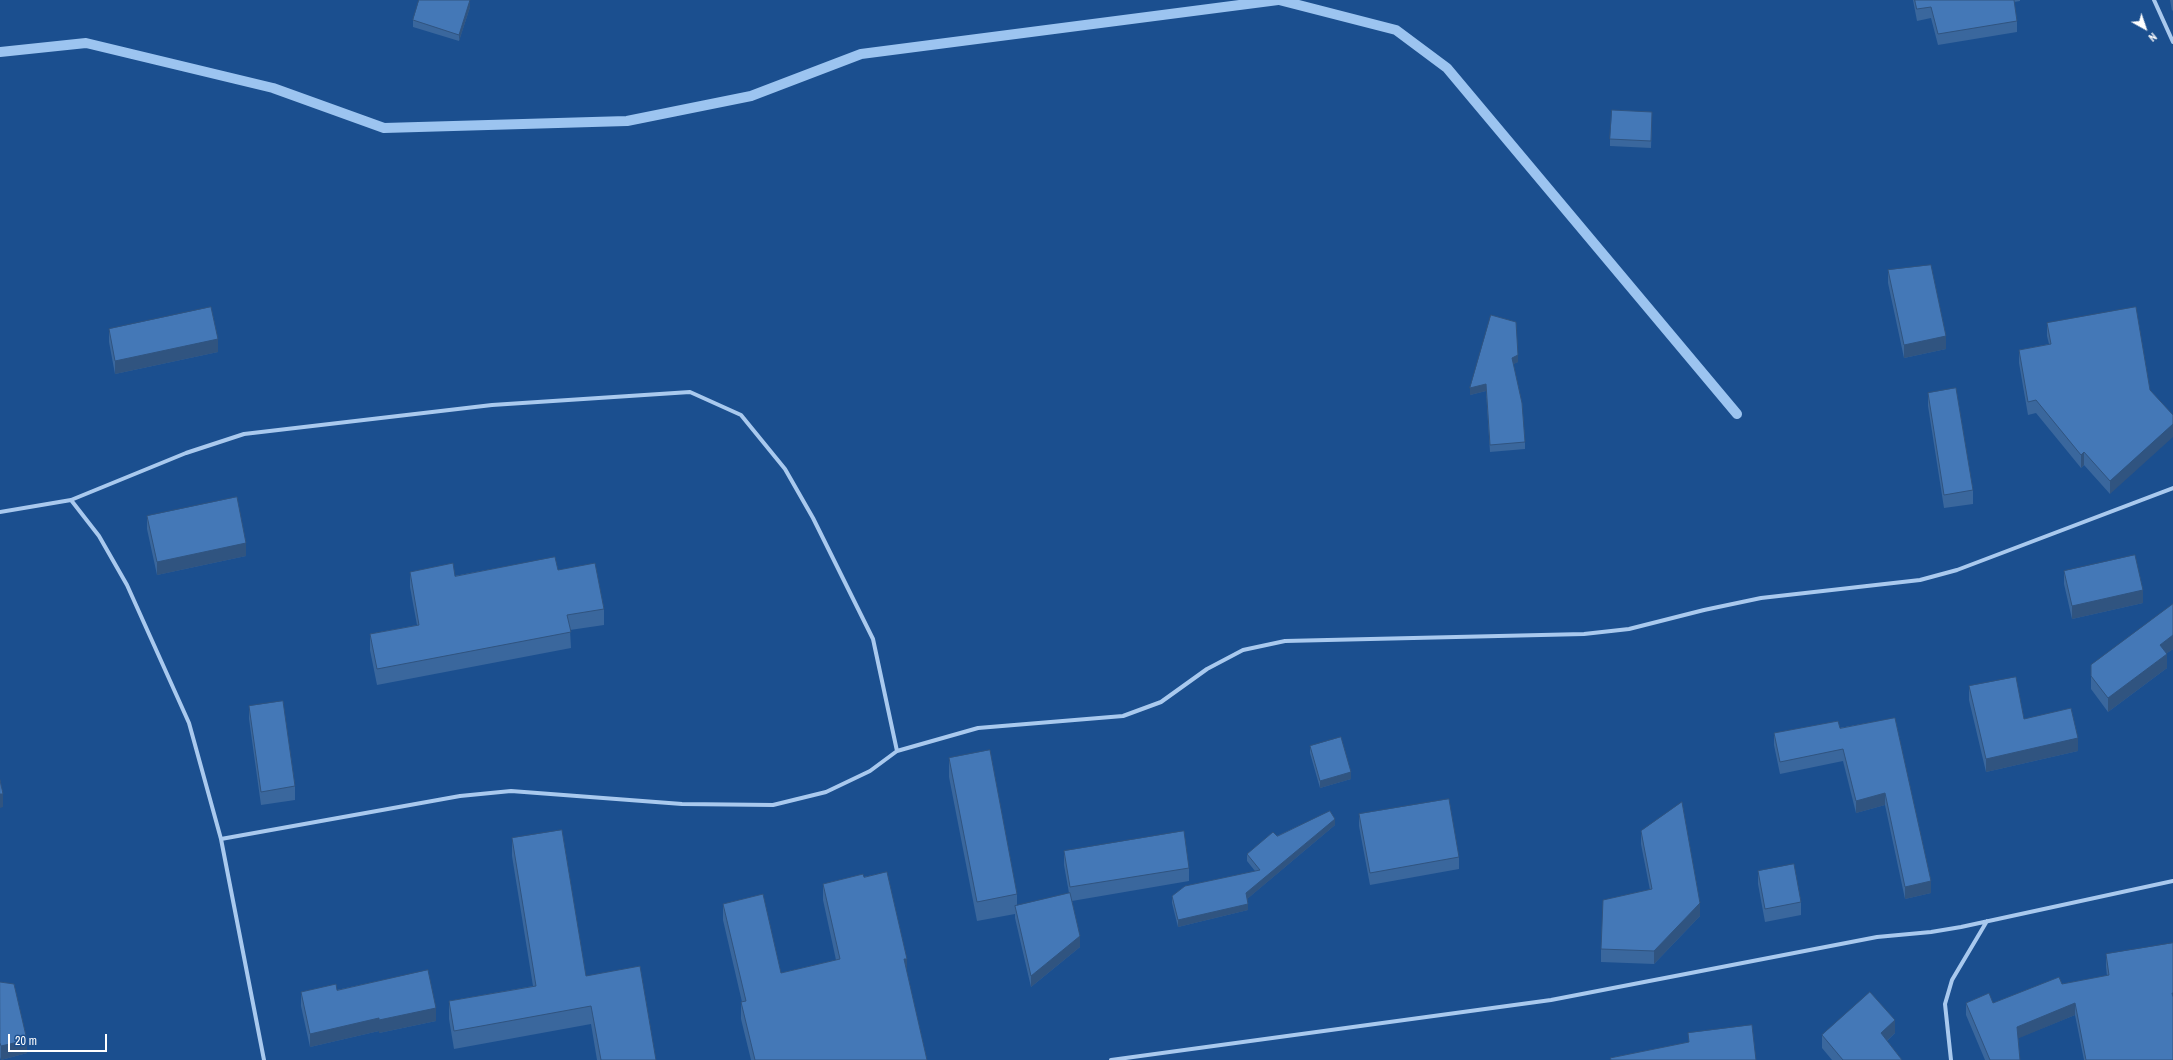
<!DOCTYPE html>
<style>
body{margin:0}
#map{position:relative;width:2173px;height:1060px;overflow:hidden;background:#1b4f8f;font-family:"Archivo Narrow",sans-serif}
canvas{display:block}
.north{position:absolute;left:2125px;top:8px;width:40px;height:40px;-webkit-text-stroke:3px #1b4f8f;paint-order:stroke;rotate:140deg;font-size:11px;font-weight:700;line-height:16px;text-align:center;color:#fff}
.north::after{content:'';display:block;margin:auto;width:14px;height:18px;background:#fff;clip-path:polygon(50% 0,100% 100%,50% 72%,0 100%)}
.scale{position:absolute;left:8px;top:1034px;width:99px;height:18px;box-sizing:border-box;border:2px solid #fff;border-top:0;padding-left:5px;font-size:12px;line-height:14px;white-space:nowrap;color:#fff;-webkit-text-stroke:3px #1b4f8f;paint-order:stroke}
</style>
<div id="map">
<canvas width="2173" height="1060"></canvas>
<div class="north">N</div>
<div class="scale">20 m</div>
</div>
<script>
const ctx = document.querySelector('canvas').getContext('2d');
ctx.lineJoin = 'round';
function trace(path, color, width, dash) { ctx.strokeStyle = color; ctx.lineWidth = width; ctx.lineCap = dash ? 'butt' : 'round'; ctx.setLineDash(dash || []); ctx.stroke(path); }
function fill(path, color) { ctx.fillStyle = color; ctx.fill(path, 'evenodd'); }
trace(new Path2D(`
 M 1279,0 L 1396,30 L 1447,68 L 1737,414
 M 0,52 L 86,43 L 273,88 L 384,128 L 627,121 L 751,96 L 861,54 L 1278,0`), '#9cc4f0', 10);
trace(new Path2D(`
 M 2154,0 L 2173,42
 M 71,500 L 99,536 L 127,585 L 189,723 L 221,839 L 264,1060
 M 0,512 L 71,500 L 186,453 L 244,434 L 492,405 L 690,392 L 741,415 L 785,469 L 813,518 L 873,639 L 897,751
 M 221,839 L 460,796 L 511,791 L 682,804 L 773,805 L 826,792 L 870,771 L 897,751 L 978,728 L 1123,716 L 1161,702 L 1207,669 L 1243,650 L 1285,641 L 1584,634 L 1629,629 L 1704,610 L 1761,598 L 1920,580 L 1957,570 L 2173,488
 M 1111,1060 L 1551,1000 L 1877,937 L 1931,932 L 1961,927 L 2173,881
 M 1951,1060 L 1945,1004 L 1952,980 L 1987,921`), '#a9c9ee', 4);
fill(new Path2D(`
 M 1913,0 L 2020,0 L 2020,1 L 2014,2 L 2017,21 L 2017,32 L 1938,45 L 1931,18 L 1917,21 Z
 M 2170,0 L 2173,0 L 2173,10 L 2172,11 Z
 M 470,7 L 459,41 L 413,27 L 413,20 Z
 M 1652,119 L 1651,148 L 1610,146 L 1610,139 Z
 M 1888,270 L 1946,349 L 1904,358 L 1888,283 Z
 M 2136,307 L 2110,494 L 2084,465 L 2081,468 L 2036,413 L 2028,415 L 2019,363 L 2019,350 L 2049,344 L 2047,336 L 2047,323 Z
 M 1491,315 L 1518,362 L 1513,364 L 1525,442 L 1525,449 L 1490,452 L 1486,391 L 1470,395 Z
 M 109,329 L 218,352 L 115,374 L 109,342 Z
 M 1928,393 L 1973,490 L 1973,504 L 1944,508 L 1928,406 Z
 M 147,516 L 246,556 L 157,575 L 147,529 Z
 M 558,570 L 604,609 L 604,625 L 570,630 L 571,648 L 377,685 L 370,650 L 370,634 L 417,625 L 410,587 L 410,572 L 455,576 Z
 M 2064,571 L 2143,603 L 2072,619 L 2064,584 Z
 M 2173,604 L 2173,649 L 2167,653 L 2167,668 L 2108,712 L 2091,689 L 2091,665 Z
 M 1969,686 L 2024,719 L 2078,751 L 1986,772 L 1969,700 Z
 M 249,706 L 295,786 L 295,800 L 261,805 L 249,719 Z
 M 1895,718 L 1931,893 L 1905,899 L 1885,805 L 1856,813 L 1843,761 L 1780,774 L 1774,745 L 1774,733 L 1840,728 Z
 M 1310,746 L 1351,779 L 1320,788 L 1310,753 Z
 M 949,758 L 1017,894 L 1017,906 L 1069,893 L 1064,865 L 1064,851 L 1189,868 L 1189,881 L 1072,901 L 1080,947 L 1031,987 L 1015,918 L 1015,914 L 977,921 L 949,777 Z
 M 1359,814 L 1459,857 L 1459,869 L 1370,885 L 1359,826 Z
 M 1335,825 L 1247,899 L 1248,910 L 1178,927 L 1172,903 L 1172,896 L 1255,871 L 1247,861 L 1247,854 L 1277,836 Z
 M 1641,831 L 1700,916 L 1654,964 L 1601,962 L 1601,949 L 1650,890 L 1641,844 Z
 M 512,838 L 586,976 L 656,1060 L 597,1060 L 591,1024 L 454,1049 L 449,1019 L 449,1001 L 533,986 L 512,856 Z
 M 1758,871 L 1801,902 L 1801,915 L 1765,922 L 1758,884 Z
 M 864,877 L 907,974 L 927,1060 L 751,1060 L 741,1019 L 741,1002 L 742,1002 L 723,920 L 723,904 L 781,973 L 836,960 L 823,900 L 823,884 Z
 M 2106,954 L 2173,1060 L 2084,1060 L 2075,1015 L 2018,1038 L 2020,1060 L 1985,1060 L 1966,1015 L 1966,1003 L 1993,1003 L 2062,984 L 2107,976 L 2106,967 Z
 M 0,982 L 27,1053 L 1,1060 L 0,1057 Z
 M 337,990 L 436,1021 L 379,1033 L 379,1031 L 310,1047 L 301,1006 L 301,992 Z
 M 1895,1033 L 1887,1041 L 1902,1060 L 1832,1060 L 1822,1048 L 1822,1035 Z`), '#3a679d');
fill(new Path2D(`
 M 470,0 L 470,7 L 459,41 L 459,35 Z
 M 1946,336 L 1946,349 L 1904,358 L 1904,345 Z
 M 218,339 L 218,352 L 115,374 L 115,361 Z
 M 1518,355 L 1518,362 L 1512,365 L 1512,358 Z
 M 1486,384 L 1486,391 L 1470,395 L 1470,388 Z
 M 2173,424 L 2173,437 L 2110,494 L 2110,481 Z
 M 2084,452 L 2084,465 L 2081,468 L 2081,455 Z
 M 246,543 L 246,556 L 157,575 L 157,562 Z
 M 2143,590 L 2143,603 L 2072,619 L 2072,606 Z
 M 2173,635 L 2173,649 L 2160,658 L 2160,645 Z
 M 2167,654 L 2167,668 L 2108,712 L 2108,698 Z
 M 2078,738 L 2078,751 L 1986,772 L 1986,759 Z
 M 1351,772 L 1351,779 L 1320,788 L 1320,781 Z
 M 1885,793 L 1885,805 L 1856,813 L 1856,801 Z
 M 0,794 L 3,794 L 3,807 L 0,808 Z
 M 1335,819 L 1335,825 L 1246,900 L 1246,893 Z
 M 1931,881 L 1931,893 L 1905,899 L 1905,887 Z
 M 1700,903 L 1700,916 L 1654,964 L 1654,951 Z
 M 1248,904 L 1248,910 L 1178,927 L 1178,920 Z
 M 1080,936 L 1080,947 L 1031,987 L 1031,976 Z
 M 904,959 L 907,959 L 907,975 Z
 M 2075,1003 L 2075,1015 L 2017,1039 L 2017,1027 Z
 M 436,1008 L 436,1021 L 379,1033 L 379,1020 Z
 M 379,1018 L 379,1031 L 310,1047 L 310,1034 Z
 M 1895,1020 L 1895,1033 L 1881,1046 L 1881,1033 Z
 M 27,1040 L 27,1053 L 1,1060 L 1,1046 Z`), '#305480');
const building = new Path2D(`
 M 419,0 L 470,0 L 459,35 L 413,20 Z
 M 1915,0 L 2014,0 L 2017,21 L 1938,34 L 1931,7 L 1917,9 Z
 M 1612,110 L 1652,112 L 1651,141 L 1610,139 Z
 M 1931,265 L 1946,336 L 1904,345 L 1888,270 Z
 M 211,307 L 218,339 L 115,361 L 109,329 Z
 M 2136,307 L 2150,390 L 2173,415 L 2173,424 L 2110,481 L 2084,452 L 2081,455 L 2036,400 L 2028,402 L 2019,350 L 2051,344 L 2047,323 Z
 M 1491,315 L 1516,322 L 1518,355 L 1512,358 L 1522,403 L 1525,442 L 1490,445 L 1486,384 L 1470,388 Z
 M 1956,388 L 1973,490 L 1944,495 L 1928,393 Z
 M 237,497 L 246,543 L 157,562 L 147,516 Z
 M 2135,555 L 2143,590 L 2072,606 L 2064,571 Z
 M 555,557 L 558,570 L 595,563 L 604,609 L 567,615 L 571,632 L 377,669 L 370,634 L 419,625 L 410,572 L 453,563 L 455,576 Z
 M 2173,604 L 2173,635 L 2160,645 L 2167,654 L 2108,698 L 2091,676 L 2091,665 Z
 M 2016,677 L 2024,719 L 2071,708 L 2078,738 L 1986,759 L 1969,686 Z
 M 283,701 L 295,786 L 261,792 L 249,706 Z
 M 1895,718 L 1931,881 L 1905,887 L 1885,793 L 1856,801 L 1843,749 L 1780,762 L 1774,733 L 1838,721 L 1840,728 Z
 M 1341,737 L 1351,772 L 1320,781 L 1310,746 Z
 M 990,750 L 1017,894 L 977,902 L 949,758 Z
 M 0,780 L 3,794 L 0,794 Z
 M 1449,799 L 1459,857 L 1370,873 L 1359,814 Z
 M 1682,802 L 1700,903 L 1654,951 L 1601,949 L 1603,900 L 1652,889 L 1641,831 Z
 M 1330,811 L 1335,819 L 1246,893 L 1248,904 L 1178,920 L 1172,896 L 1185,886 L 1260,870 L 1247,854 L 1273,832 L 1277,836 Z
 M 562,830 L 586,976 L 640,966 L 656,1060 L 601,1060 L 591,1006 L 454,1031 L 449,1001 L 536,986 L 512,838 Z
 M 1184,831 L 1189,868 L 1070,887 L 1064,851 Z
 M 1794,864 L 1801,902 L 1765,909 L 1758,871 Z
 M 887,872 L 907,959 L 904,959 L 927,1060 L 755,1060 L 741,1002 L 746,1001 L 723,904 L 763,894 L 781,973 L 840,959 L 823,884 L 863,874 L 864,877 Z
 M 1070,893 L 1080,936 L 1031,976 L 1015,906 Z
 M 2173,943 L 2173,993 L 2172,993 L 2173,997 L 2173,1060 L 2086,1060 L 2075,1003 L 2017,1027 L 2020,1060 L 1990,1060 L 1966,1003 L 1989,993 L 1993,1003 L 2059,977 L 2062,984 L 2109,975 L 2106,954 Z
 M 428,970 L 436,1008 L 379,1020 L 379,1018 L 310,1034 L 301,992 L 336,984 L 337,990 Z
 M 0,982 L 14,984 L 27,1040 L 1,1046 L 0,1043 Z
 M 1870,992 L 1895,1020 L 1881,1033 L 1902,1060 L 1843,1060 L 1822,1035 Z
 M 1752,1025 L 1756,1060 L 1611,1060 L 1610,1058 L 1689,1042 L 1688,1033 Z`);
fill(building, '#4478b7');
trace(building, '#305480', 1);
</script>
